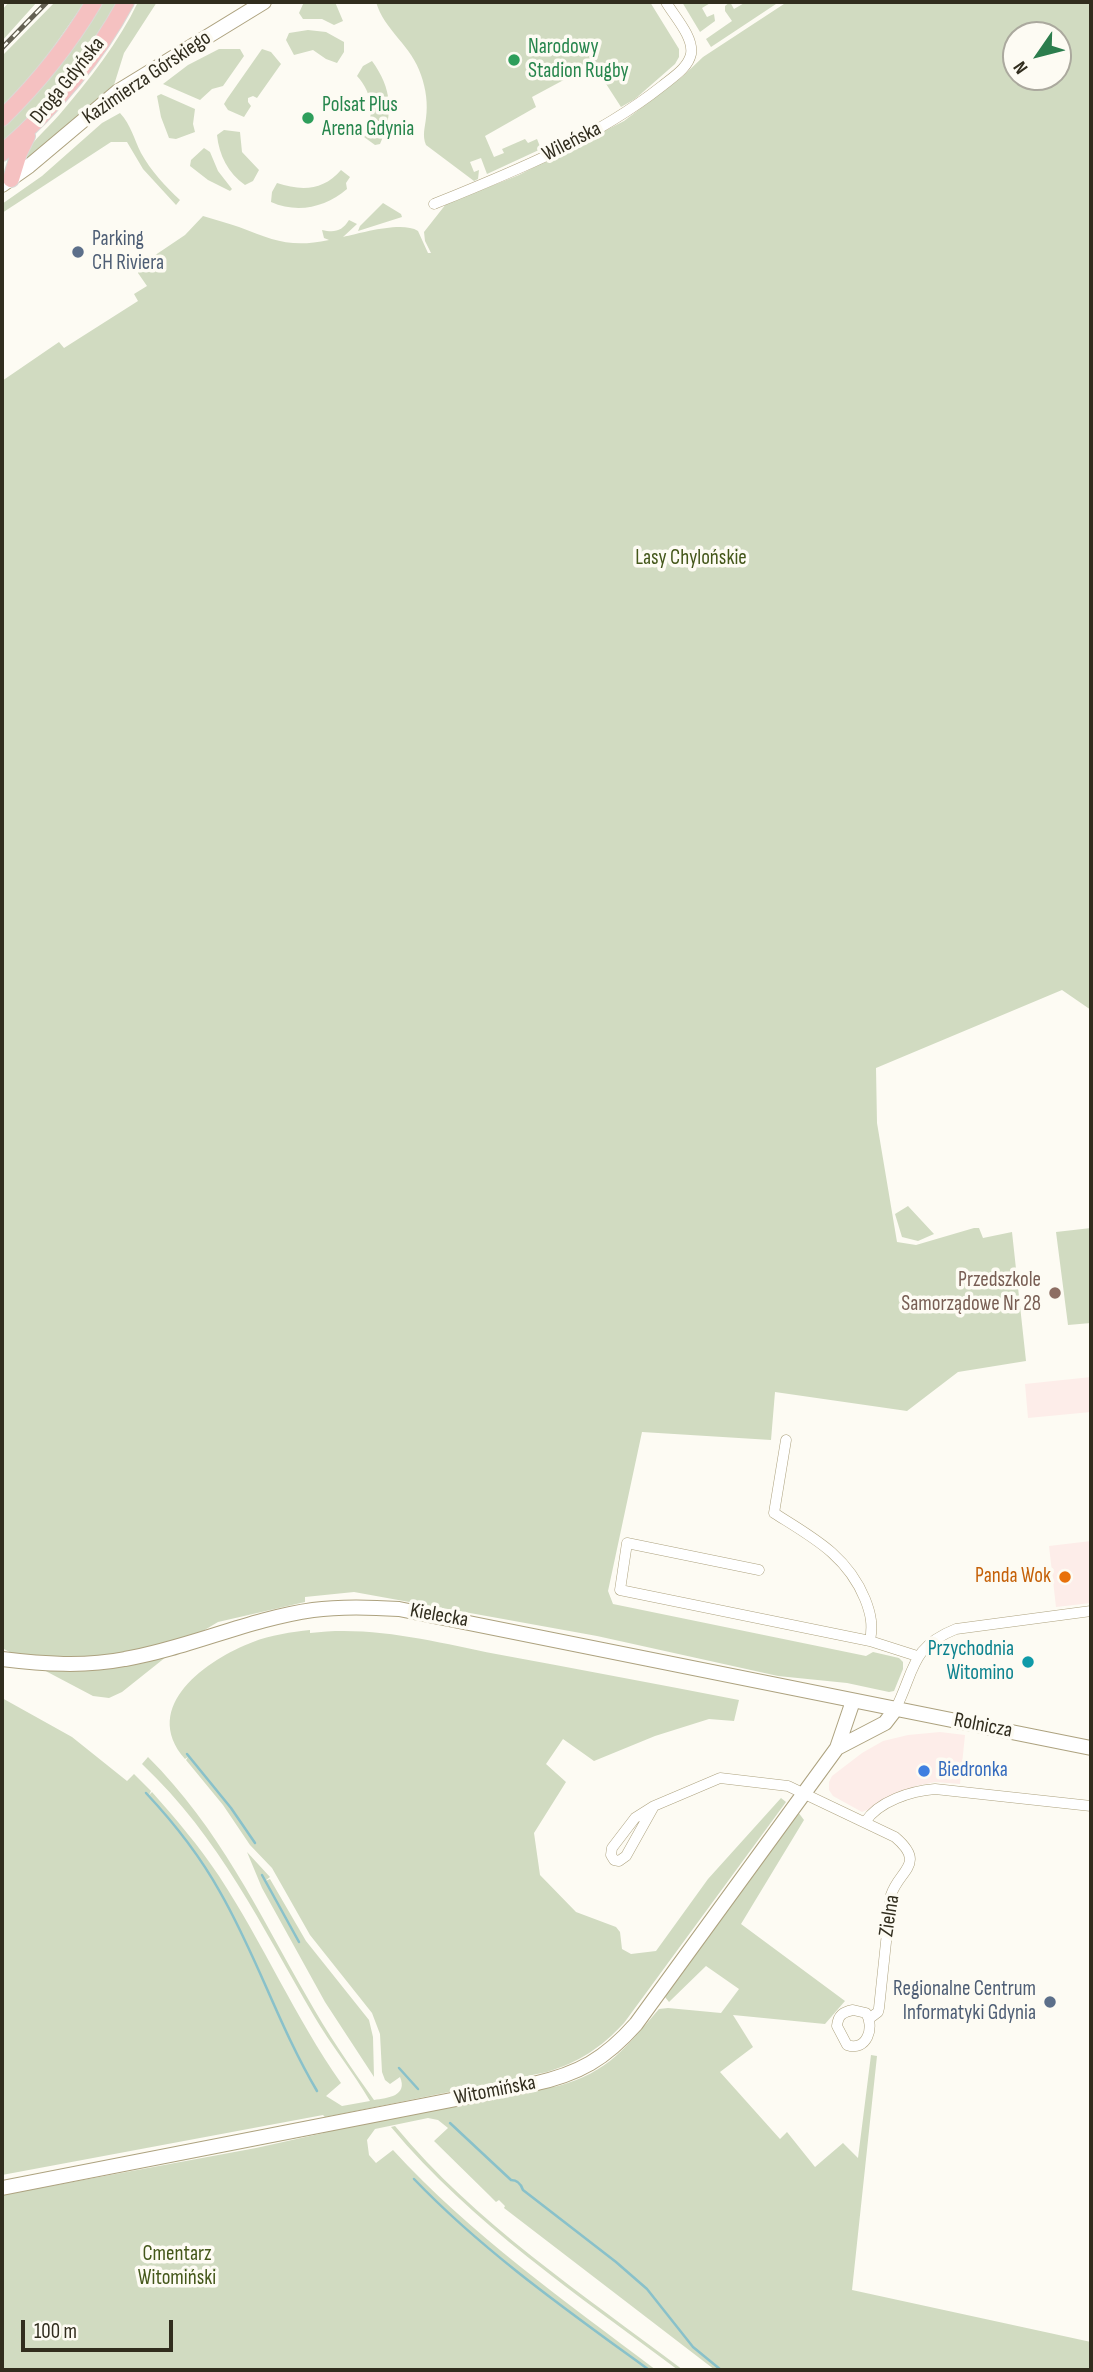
<!DOCTYPE html>
<meta charset="utf-8">
<style>
body{margin:0}
#map{position:relative;width:1093px;height:2372px;overflow:hidden;background:#fdfbf3;font-family:"Sofia Sans Condensed",sans-serif}
canvas{display:block}
.frame{position:absolute;inset:0;border:4px solid #312d1e;pointer-events:none}
.north{position:absolute;left:1002px;top:21px;width:70px;height:70px;box-sizing:border-box;background:#fdfbf3;border:2px solid #aba99e;border-radius:50%;rotate:235deg;font-size:19px;font-weight:700;line-height:28px;text-align:center;color:#312d1e}
.north::after{content:'';display:block;margin:auto;width:24px;height:32px;background:#2c7d4d;clip-path:polygon(50% 0,100% 100%,50% 72%,0 100%)}
.scale{position:absolute;left:21px;top:2320px;width:152px;height:32px;box-sizing:border-box;border:4px solid #312d1e;border-top:0;padding-left:9px;font-size:21px;line-height:24px;white-space:nowrap;color:#312d1e;-webkit-text-stroke:5px #fdfbf3;paint-order:stroke}
</style>
<div id="map">
<canvas width="1093" height="2372"></canvas>
<div class="frame"></div>
<div class="north">N</div>
<div class="scale">100 m</div>
</div>
<script>
const ctx = document.querySelector('canvas').getContext('2d');
ctx.lineJoin = 'round';
function fill(path, color) { ctx.fillStyle = color; ctx.fill(path, 'evenodd'); }
function trace(path, color, width, dash) { ctx.strokeStyle = color; ctx.lineWidth = width; ctx.lineCap = dash ? 'butt' : 'round'; ctx.setLineDash(dash || []); ctx.stroke(path); }
function label(font, color, halo, rows, align = 'center') {
  ctx.font = font + ' "Sofia Sans Condensed",sans-serif'; ctx.lineWidth = 7; ctx.setLineDash([]); ctx.textBaseline = 'middle'; ctx.strokeStyle = halo; ctx.fillStyle = color; for (const [text, x, y, turn = 0] of rows) {
    ctx.save(); ctx.translate(x, y); ctx.rotate((+turn || 0) * Math.PI / 180); ctx.textAlign = isNaN(turn) ? turn : align; if (halo) ctx.strokeText(text, 0, 0); ctx.fillText(text, 0, 0); ctx.restore();
  }
}
fill(new Path2D(`
 M 1091,1377 L 1091,1412 L 1028,1418 L 1025,1384 Z
 M 1091,1541 L 1091,1603 L 1056,1607 L 1049,1546 Z
 M 940,1732 L 965,1735 L 960,1784 L 935,1782 L 916,1786 L 895,1794 L 879,1805 L 862,1812 L 833,1796 L 829,1790 L 829,1782 L 832,1776 L 862,1753 L 883,1741 L 908,1735 Z`), '#fdede9');
fill(new Path2D(`
 M 9,2 L 37,2 L 2,41 L 2,10 Z
 M 55,2 L 85,2 L 36,72 L 2,109 L 2,56 Z
 M 103,2 L 118,2 C 87,56 46,103 2,147 L 2,128 L 84,32 Z
 M 138,2 L 157,2 L 124,53 L 114,85 L 19,165 C 27,145 46,130 60,114 C 89,80 119,42 138,2 Z
 M 304,2 L 335,2 L 343,21 L 334,25 L 322,19 L 303,19 L 299,13 Z
 M 376,2 L 650,2 L 679,49 L 679,57 L 675,64 L 635,99 L 621,107 L 599,73 L 591,73 L 586,68 L 532,97 L 536,107 L 485,136 L 494,157 L 504,153 L 502,149 L 525,139 L 528,143 L 537,139 L 541,149 L 487,174 L 481,158 L 470,162 L 474,172 L 479,170 L 478,179 L 474,181 L 426,145 C 422,135 425,128 426,118 C 428,104 426,89 421,75 C 412,46 384,30 376,2 Z
 M 682,2 L 688,4 L 693,2 L 712,2 L 702,8 L 707,17 L 714,14 L 715,21 L 700,32 Z
 M 730,2 L 734,9 L 746,2 L 779,2 L 711,47 L 706,39 L 732,21 L 725,11 L 725,6 Z
 M 787,2 L 1091,2 L 1091,1010 L 1062,990 L 876,1068 L 877,1123 L 897,1242 L 916,1245 L 974,1228 L 979,1228 L 983,1238 L 1012,1232 L 1026,1361 L 958,1372 L 907,1411 L 775,1392 L 771,1440 L 642,1432 L 608,1591 L 613,1604 L 866,1656 L 873,1652 L 899,1658 L 903,1662 L 903,1669 L 894,1691 L 889,1692 L 847,1683 L 778,1676 L 597,1636 L 354,1592 L 305,1597 L 305,1602 L 218,1622 L 186,1641 L 122,1692 L 109,1698 L 93,1696 L 2,1648 L 2,381 L 59,342 L 64,348 L 138,301 L 134,294 L 147,286 L 138,273 L 139,266 L 185,235 L 203,216 C 215,220 228,223 239,227 C 275,241 291,248 329,240 L 324,238 L 322,230 C 335,233 342,231 349,220 L 357,224 L 343,237 C 362,233 402,221 418,231 L 428,253 L 431,253 L 425,241 L 424,232 L 446,204 L 519,175 L 624,121 L 682,77 L 703,57 ZM 1016,35 L 1058,35 L 1058,77 L 1016,77 Z
 M 308,30 L 326,32 L 344,42 L 344,52 L 337,63 L 326,59 L 313,50 L 294,55 L 286,40 L 289,33 Z
 M 219,49 L 240,49 L 244,56 L 223,86 L 212,89 L 200,100 L 163,84 L 188,65 Z
 M 262,49 L 271,52 L 281,64 L 257,98 L 253,96 L 248,98 L 248,102 L 251,106 L 244,117 L 228,110 L 224,104 L 227,99 Z
 M 372,61 C 392,88 394,115 380,144 L 375,145 L 364,137 C 375,116 373,93 357,76 L 363,66 Z
 M 161,94 L 195,109 L 193,124 L 195,132 L 176,139 L 169,138 L 161,117 L 157,96 Z
 M 120,113 C 131,125 134,139 141,153 C 151,171 165,186 180,200 L 176,205 L 143,169 L 127,142 L 111,142 L 2,213 L 2,204 L 42,176 L 102,123 Z
 M 224,130 L 240,132 L 242,152 L 259,170 L 253,181 L 245,185 C 228,173 219,155 217,135 Z
 M 204,148 L 210,152 L 218,171 L 232,189 L 230,191 L 208,180 L 190,166 L 191,160 Z
 M 341,170 L 350,177 L 346,183 L 347,189 C 326,207 298,214 271,202 L 272,192 L 277,183 C 301,191 323,191 341,170 Z
 M 383,203 L 401,214 L 402,217 L 358,231 L 360,226 Z
 M 908,1206 L 934,1234 L 918,1241 L 902,1237 L 895,1214 Z
 M 1091,1228 L 1091,1323 L 1068,1325 L 1056,1232 Z
 M 310,1630 L 310,1633 C 372,1625 436,1642 496,1654 C 577,1669 658,1684 739,1700 L 734,1721 L 709,1719 L 655,1736 L 594,1761 L 563,1739 L 546,1764 L 566,1782 L 534,1833 L 540,1875 L 576,1912 L 616,1927 L 620,1932 L 622,1949 L 631,1954 L 656,1951 L 708,1879 L 781,1798 L 786,1802 L 624,2023 C 601,2048 579,2062 547,2072 L 341,2114 L 325,2117 L 323,2115 L 2,2175 L 2,1698 L 72,1737 L 127,1781 L 134,1774 L 151,1791 L 149,1795 L 152,1792 C 176,1819 199,1846 219,1876 C 263,1943 295,2017 341,2083 L 326,2096 L 342,2106 L 370,2101 C 353,2072 331,2045 314,2016 C 260,1924 221,1839 142,1764 L 148,1757 C 220,1829 257,1910 307,1997 C 327,2033 350,2066 374,2100 C 388,2098 408,2096 400,2077 L 390,2084 L 385,2080 L 382,2072 L 380,2034 L 372,2013 L 310,1935 L 272,1868 L 250,1845 L 223,1805 L 186,1760 L 188,1757 L 185,1759 C 139,1706 208,1659 253,1642 C 270,1635 292,1632 310,1630 Z
 M 798,1812 L 804,1820 L 741,1924 L 845,2001 L 825,2024 L 733,2015 L 753,2047 L 720,2072 L 780,2139 L 787,2132 L 815,2167 L 843,2143 L 858,2158 L 871,2055 L 877,2056 L 852,2290 L 1091,2342 L 1091,2370 L 715,2370 L 504,2208 L 505,2206 L 499,2200 L 496,2202 L 490,2196 L 434,2141 L 448,2128 L 438,2120 L 428,2118 L 375,2129 L 367,2140 L 369,2155 L 376,2163 L 393,2150 C 471,2235 565,2301 656,2370 L 2,2370 L 2,2195 L 256,2148 L 328,2132 L 291,2139 L 294,2136 L 558,2086 C 609,2072 626,2047 659,2009 L 668,2008 L 721,2013 L 739,1989 L 706,1966 L 669,2002 L 665,1997 Z
 M 247,1852 L 270,1877 L 265,1881 L 270,1879 L 306,1941 L 369,2020 L 373,2037 L 374,2077 L 325,2002 L 262,1888 Z
 M 395,2126 C 476,2224 583,2294 683,2370 L 678,2370 C 578,2295 472,2224 391,2127 Z`), '#d1dbc1');
trace(new Path2D(`
 M 187,1754 L 231,1808 L 255,1843
 M 146,1793 C 175,1824 200,1856 220,1892 C 257,1956 279,2027 317,2091
 M 262,1875 L 299,1942
 M 399,2068 L 418,2089
 M 450,2123 L 511,2180 C 517,2180 521,2184 523,2190 L 616,2262 L 647,2289 L 693,2347 L 721,2370
 M 414,2179 C 484,2252 568,2311 649,2370`), '#89c1ca', 2.5);
const street = new Path2D(`
 M 434,204 C 513,172 595,139 662,86 C 673,77 688,68 691,54 C 694,37 674,16 666,2
 M 786,1440 L 774,1513 C 812,1537 847,1555 865,1599 C 871,1614 873,1625 870,1641
 M 759,1570 L 627,1543 L 620,1590 L 870,1641 L 917,1656
 M 895,1710 C 915,1671 910,1647 956,1629 L 1091,1611
 M 654,1806 L 626,1856 L 619,1861 L 614,1860 L 611,1855 L 612,1848 L 635,1818 L 654,1806 L 720,1778 L 788,1786 L 895,1837 C 927,1864 899,1870 891,1895 L 879,2008 L 878,2012 L 870,2018
 M 865,1822 C 879,1801 911,1791 935,1789 L 1091,1806
 M 853,2010 L 866,2013 C 875,2027 867,2052 847,2045 L 837,2026 C 838,2015 843,2012 853,2010 Z`);
const secondary = new Path2D(`
 M 2,185 L 29,166 L 117,92 L 264,2
 M 2,1659 C 43,1664 84,1667 125,1659 C 189,1648 249,1619 313,1610 C 341,1606 370,1607 399,1609 L 1091,1748
 M 837,1748 L 885,1723 L 895,1710
 M 2,2188 L 533,2084 C 579,2074 605,2059 636,2024 L 837,1748 L 853,1701`);
const primary = new Path2D(`
 M 2,118 C 37,84 69,44 94,2
 M 2,153 C 51,110 95,60 126,2
 M 11,179 L 19,153 L 27,136`);
trace(street, '#ada27f', 11);
trace(secondary, '#ada27f', 16);
trace(primary, '#dad9d6', 18);
trace(street, '#fff', 10);
trace(secondary, '#fff', 14);
trace(primary, '#f5c1c1', 16);
const rail = new Path2D(`
 M 2,48 L 47,2`);
trace(rail, '#646053', 5);
trace(rail, '#fdfbf3', 2.5, [8]);
for (const [x, y, r, color] of [
 [514,60,7,"#2e9e5b"],
 [308,118,7,"#2e9e5b"],
 [78,252,7,"#5c6f8a"],
 [1055,1293,7,"#8d6e63"],
 [1065,1577,7,"#e8710a"],
 [1028,1662,7,"#0f9aa8"],
 [924,1771,7,"#3f7fe0"],
 [1050,2002,7,"#5c6f8a"]
]) { const dot = new Path2D(); dot.arc(x, y, r, 0, 2 * Math.PI); ctx.fillStyle = color; ctx.fill(dot); trace(dot, '#fdfbf3', 2.5); }
label('21px', '#27864d', '#fdfbf3', [
 ["Narodowy",528,48],
 ["Stadion Rugby",528,72],
 ["Polsat Plus",322,106],
 ["Arena Gdynia",322,130]
], 'left');
label('21px', '#312d1e', '#fdfbf3', [
 ["Kazimierza Górskiego",147,78,-34],
 ["Droga Gdyńska",68,81,-51],
 ["Wileńska",572,142,-27],
 ["Kielecka",439,1616,10],
 ["Rolnicza",983,1726,11],
 ["Zielna",890,1916,-81],
 ["Witomińska",495,2091,-11]
]);
label('21px', '#4e5e75', '#fdfbf3', [
 ["Parking",92,240],
 ["CH Riviera",92,264],
 ["Regionalne Centrum",1036,1990,"right"],
 ["Informatyki Gdynia",1036,2014,"right"]
], 'left');
label('21px', '#44571a', '#fdfbf3', [
 ["Lasy Chylońskie",691,559],
 ["Cmentarz",177,2255],
 ["Witomiński",177,2279]
]);
label('21px', '#785e54', '#fdfbf3', [
 ["Przedszkole",1041,1281],
 ["Samorządowe Nr 28",1041,1305]
], 'right');
label('21px', '#c56008', '#fdfbf3', [
 ["Panda Wok",1051,1577]
], 'right');
label('21px', '#0d838f', '#fdfbf3', [
 ["Przychodnia",1014,1650],
 ["Witomino",1014,1674]
], 'right');
label('21px', '#366cbe', '#fdfbf3', [
 ["Biedronka",938,1771]
], 'left');
</script>
